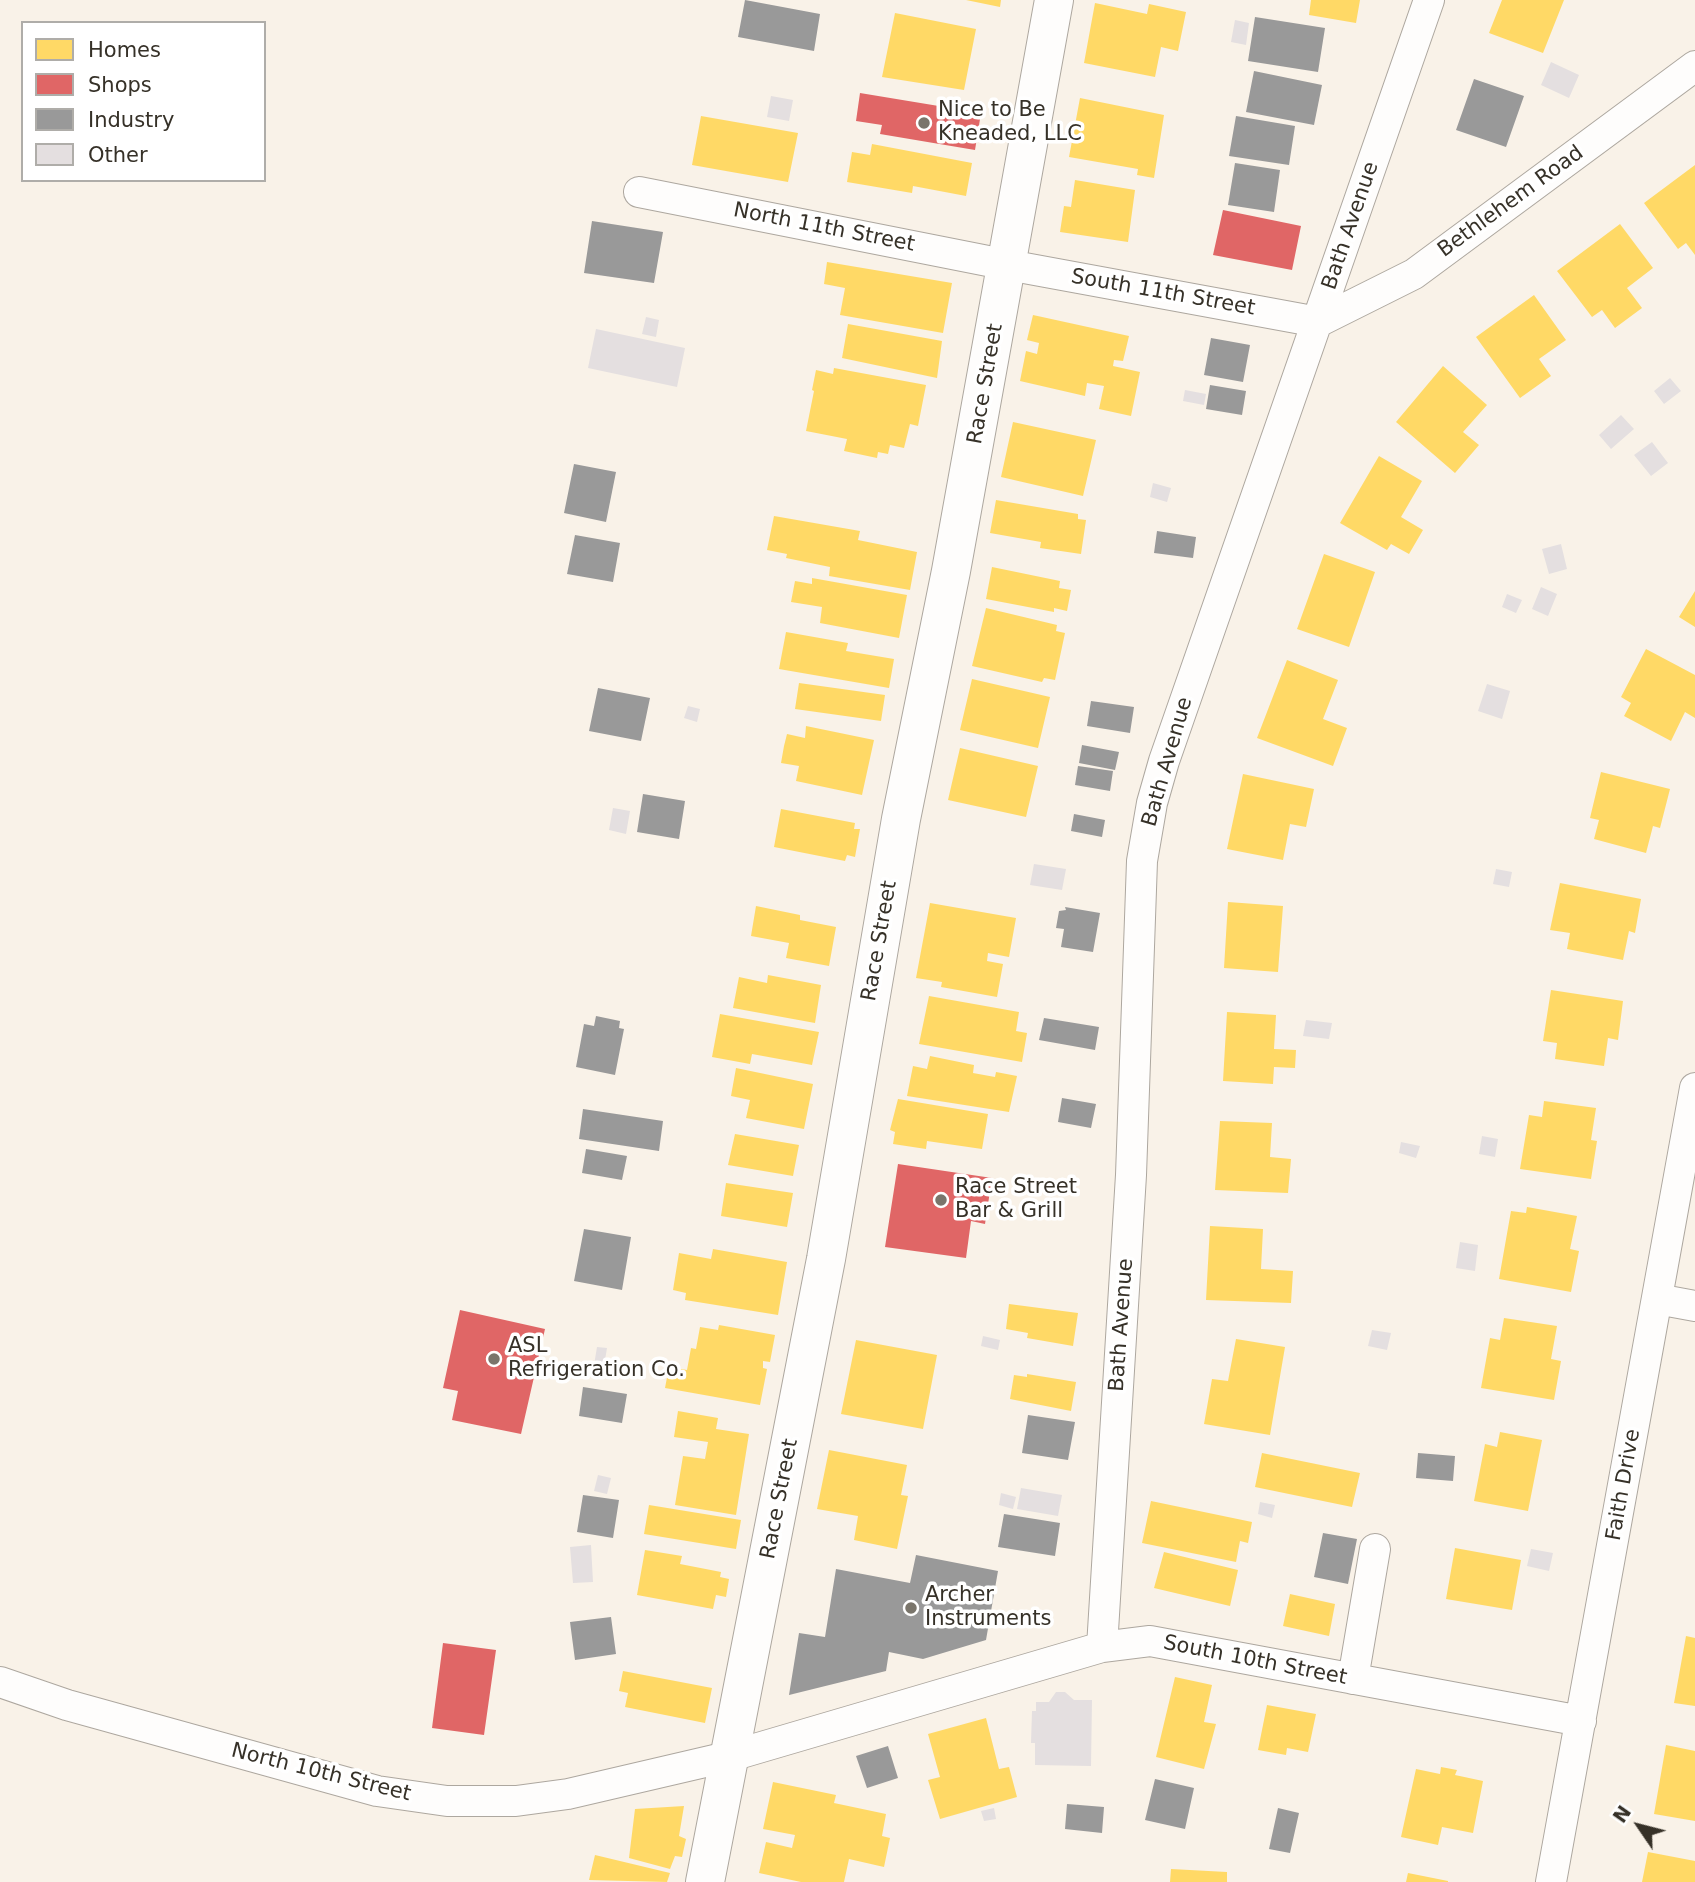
<!DOCTYPE html>
<style>
body{margin:0}
#map{position:relative;width:1695px;height:1882px;overflow:hidden;background:#f9f2e8;font-family:"DejaVu Sans",sans-serif}
canvas{display:block}
.legend{position:absolute;left:21px;top:21px;width:245px;height:161px;box-sizing:border-box;background:#fff;border:2px solid #afada9;margin:0;padding:9px 12px;list-style:none;font-size:21px;color:#363128}
.legend li{display:flex;align-items:center;gap:14px;height:35px}
.legend b{width:35px;border:2px solid #afada9}
.north{position:absolute;left:1604px;top:1791px;width:70px;height:70px;-webkit-text-stroke:5px #fff;paint-order:stroke;rotate:305deg;font-size:19px;font-weight:700;line-height:28px;text-align:center;color:#363128}
.north::after{content:'';display:block;margin:auto;width:24px;height:32px;background:#363128;clip-path:polygon(50% 0,100% 100%,50% 72%,0 100%)}
</style>
<div id="map">
<canvas width="1695" height="1882"></canvas>
<ul class="legend">
<li><b style="height:19px;background:#ffd966"></b>Homes</li>
<li><b style="height:19px;background:#e06666"></b>Shops</li>
<li><b style="height:19px;background:#999"></b>Industry</li>
<li><b style="height:19px;background:#e4dfe0"></b>Other</li>
</ul>
<div class="north">N</div>
</div>
<script>
const ctx = document.querySelector('canvas').getContext('2d');
ctx.lineJoin = 'round';
function fill(path, color) { ctx.fillStyle = color; ctx.fill(path, 'evenodd'); }
function trace(path, color, width, dash) { ctx.strokeStyle = color; ctx.lineWidth = width; ctx.lineCap = dash ? 'butt' : 'round'; ctx.setLineDash(dash || []); ctx.stroke(path); }
function label(font, color, halo, rows, align = 'center') {
  ctx.font = font + ' "DejaVu Sans",sans-serif'; ctx.lineWidth = 7; ctx.setLineDash([]); ctx.textBaseline = 'middle'; ctx.strokeStyle = halo; ctx.fillStyle = color; for (const [text, x, y, turn = 0] of rows) {
    ctx.save(); ctx.translate(x, y); ctx.rotate((+turn || 0) * Math.PI / 180); ctx.textAlign = isNaN(turn) ? turn : align; if (halo) ctx.strokeText(text, 0, 0); ctx.fillText(text, 0, 0); ctx.restore();
  }
}
fill(new Path2D(`
 M 966,0 L 1001,0 L 1000,7 Z
 M 1311,0 L 1360,0 L 1356,23 L 1309,15 Z
 M 1502,0 L 1564,0 L 1543,53 L 1489,33 Z
 M 1095,3 L 1147,14 L 1149,4 L 1186,12 L 1178,51 L 1161,47 L 1155,77 L 1084,63 Z
 M 895,13 L 976,29 L 964,90 L 882,77 Z
 M 1080,98 L 1164,115 L 1154,178 L 1137,175 L 1138,169 L 1069,157 Z
 M 701,116 L 798,133 L 788,182 L 692,165 Z
 M 872,144 L 972,163 L 966,196 L 913,186 L 912,193 L 847,182 L 852,152 L 870,155 Z
 M 1695,165 L 1695,255 L 1686,243 L 1678,249 L 1644,203 Z
 M 1075,180 L 1135,190 L 1128,242 L 1060,232 L 1064,206 L 1071,207 Z
 M 1620,224 L 1653,268 L 1627,288 L 1642,308 L 1615,328 L 1602,310 L 1592,317 L 1557,271 Z
 M 827,262 L 952,283 L 943,333 L 840,315 L 845,288 L 824,284 Z
 M 1534,295 L 1566,340 L 1539,359 L 1551,376 L 1520,398 L 1476,337 Z
 M 1033,315 L 1129,336 L 1123,361 L 1114,360 L 1113,366 L 1140,372 L 1131,416 L 1099,409 L 1104,386 L 1087,383 L 1085,396 L 1020,381 L 1026,351 L 1037,354 L 1039,343 L 1027,340 Z
 M 848,324 L 942,341 L 937,378 L 842,358 Z
 M 1443,366 L 1487,405 L 1463,432 L 1479,445 L 1455,473 L 1396,422 Z
 M 834,368 L 926,385 L 918,426 L 910,424 L 904,448 L 890,445 L 888,454 L 878,452 L 877,458 L 844,451 L 847,439 L 806,431 L 814,391 L 812,390 L 816,370 L 833,374 Z
 M 1013,422 L 1096,440 L 1083,496 L 1001,477 Z
 M 1379,456 L 1422,481 L 1401,517 L 1423,530 L 1409,554 L 1391,544 L 1387,550 L 1340,523 Z
 M 996,500 L 1078,514 L 1078,519 L 1086,520 L 1081,554 L 1040,548 L 1041,542 L 990,533 Z
 M 774,516 L 860,531 L 858,540 L 917,552 L 910,590 L 829,576 L 830,567 L 786,558 L 787,554 L 767,550 Z
 M 1324,554 L 1375,572 L 1349,647 L 1297,629 Z
 M 992,567 L 1060,581 L 1059,588 L 1071,590 L 1067,611 L 1054,608 L 1054,612 L 986,599 Z
 M 812,578 L 907,595 L 899,638 L 820,623 L 822,607 L 791,602 L 795,581 L 812,584 Z
 M 1695,591 L 1695,627 L 1679,617 Z
 M 986,608 L 1057,625 L 1056,631 L 1065,633 L 1055,680 L 1044,678 L 1042,682 L 972,666 Z
 M 786,632 L 848,643 L 846,651 L 894,659 L 889,688 L 779,669 Z
 M 1646,649 L 1695,675 L 1695,718 L 1685,712 L 1671,741 L 1624,716 L 1631,703 L 1621,697 Z
 M 1287,660 L 1338,680 L 1323,719 L 1347,728 L 1333,766 L 1257,738 Z
 M 972,679 L 1050,697 L 1038,748 L 960,730 Z
 M 799,683 L 885,695 L 881,721 L 795,709 Z
 M 806,726 L 874,740 L 862,795 L 796,781 L 799,766 L 781,763 L 784,746 L 787,734 L 805,738 Z
 M 960,748 L 1038,766 L 1026,817 L 948,800 Z
 M 1601,772 L 1670,789 L 1660,828 L 1653,826 L 1646,853 L 1594,839 L 1599,820 L 1590,818 Z
 M 1243,774 L 1314,789 L 1306,827 L 1290,824 L 1283,860 L 1227,849 Z
 M 781,809 L 855,823 L 854,829 L 860,829 L 855,857 L 847,855 L 845,861 L 774,847 Z
 M 1560,883 L 1641,899 L 1635,933 L 1629,931 L 1623,960 L 1567,949 L 1570,933 L 1550,930 Z
 M 1228,902 L 1283,906 L 1278,972 L 1224,968 Z
 M 930,903 L 1016,918 L 1009,957 L 988,953 L 987,961 L 1003,964 L 997,997 L 941,987 L 942,982 L 916,978 Z
 M 756,906 L 800,915 L 800,920 L 836,927 L 829,966 L 786,958 L 789,943 L 751,936 Z
 M 768,975 L 821,985 L 815,1023 L 733,1008 L 739,977 L 767,983 Z
 M 1551,990 L 1623,1001 L 1618,1040 L 1608,1038 L 1604,1066 L 1555,1059 L 1557,1043 L 1543,1041 Z
 M 929,996 L 1019,1012 L 1016,1031 L 1027,1033 L 1022,1062 L 919,1044 Z
 M 1227,1012 L 1276,1015 L 1274,1049 L 1296,1050 L 1295,1068 L 1274,1067 L 1273,1084 L 1223,1081 Z
 M 720,1014 L 819,1032 L 812,1065 L 752,1054 L 750,1064 L 712,1057 Z
 M 930,1056 L 974,1065 L 973,1073 L 995,1077 L 996,1072 L 1017,1076 L 1009,1112 L 907,1096 L 913,1066 L 927,1069 Z
 M 736,1068 L 813,1084 L 804,1129 L 746,1118 L 750,1100 L 731,1096 Z
 M 898,1099 L 988,1114 L 982,1149 L 927,1141 L 926,1149 L 893,1144 L 895,1132 L 890,1130 Z
 M 1544,1101 L 1596,1108 L 1591,1140 L 1597,1141 L 1591,1179 L 1520,1169 L 1529,1115 L 1542,1117 Z
 M 1220,1121 L 1272,1123 L 1270,1157 L 1291,1159 L 1288,1193 L 1215,1190 Z
 M 735,1134 L 799,1145 L 793,1176 L 728,1165 Z
 M 726,1183 L 793,1193 L 787,1227 L 721,1216 Z
 M 1527,1207 L 1577,1216 L 1570,1249 L 1579,1251 L 1571,1292 L 1499,1279 L 1511,1211 L 1526,1213 Z
 M 1210,1226 L 1263,1229 L 1261,1269 L 1293,1271 L 1291,1303 L 1206,1300 Z
 M 713,1249 L 787,1262 L 778,1315 L 685,1300 L 686,1293 L 673,1290 L 679,1253 L 711,1259 Z
 M 1009,1304 L 1078,1313 L 1073,1346 L 1027,1338 L 1028,1333 L 1006,1329 Z
 M 1504,1318 L 1557,1326 L 1551,1359 L 1561,1361 L 1554,1400 L 1481,1388 L 1490,1338 L 1500,1340 Z
 M 719,1325 L 775,1335 L 770,1362 L 763,1361 L 763,1368 L 767,1369 L 760,1405 L 665,1388 L 669,1367 L 687,1370 L 691,1348 L 696,1349 L 700,1327 L 718,1330 Z
 M 1236,1339 L 1285,1347 L 1270,1435 L 1204,1424 L 1212,1379 L 1228,1381 Z
 M 856,1340 L 937,1355 L 923,1429 L 841,1414 Z
 M 1027,1374 L 1076,1382 L 1071,1411 L 1010,1399 L 1014,1375 L 1027,1377 Z
 M 678,1411 L 718,1418 L 716,1429 L 749,1434 L 736,1515 L 675,1505 L 683,1456 L 705,1459 L 708,1442 L 674,1437 Z
 M 1500,1432 L 1542,1440 L 1528,1511 L 1474,1501 L 1485,1444 L 1497,1447 Z
 M 829,1450 L 907,1465 L 901,1495 L 908,1496 L 897,1549 L 854,1540 L 858,1516 L 817,1509 Z
 M 1262,1453 L 1360,1473 L 1352,1507 L 1255,1487 Z
 M 1151,1501 L 1252,1522 L 1248,1543 L 1240,1541 L 1236,1562 L 1142,1543 Z
 M 649,1505 L 741,1520 L 736,1549 L 644,1534 Z
 M 1455,1548 L 1521,1560 L 1512,1610 L 1446,1599 Z
 M 645,1550 L 682,1556 L 680,1564 L 721,1572 L 720,1577 L 729,1579 L 726,1597 L 716,1595 L 713,1609 L 637,1595 Z
 M 1164,1552 L 1238,1570 L 1230,1606 L 1154,1588 Z
 M 1290,1594 L 1335,1604 L 1329,1636 L 1283,1626 Z
 M 1686,1636 L 1695,1638 L 1695,1706 L 1674,1703 Z
 M 623,1671 L 712,1688 L 705,1723 L 625,1707 L 628,1693 L 619,1691 Z
 M 1175,1677 L 1212,1685 L 1204,1722 L 1216,1724 L 1204,1769 L 1156,1757 Z
 M 1267,1705 L 1316,1714 L 1308,1752 L 1287,1748 L 1286,1755 L 1258,1750 Z
 M 986,1718 L 999,1769 L 1009,1767 L 1017,1797 L 940,1819 L 928,1780 L 940,1777 L 928,1734 Z
 M 1666,1745 L 1695,1751 L 1695,1821 L 1654,1814 Z
 M 1441,1767 L 1457,1770 L 1455,1775 L 1483,1781 L 1473,1833 L 1442,1827 L 1438,1845 L 1401,1837 L 1416,1769 L 1440,1774 Z
 M 773,1782 L 836,1795 L 834,1803 L 886,1814 L 882,1836 L 890,1838 L 884,1867 L 849,1859 L 844,1882 L 801,1882 L 759,1873 L 766,1842 L 792,1848 L 795,1835 L 763,1829 Z
 M 684,1806 L 679,1836 L 686,1839 L 682,1857 L 675,1856 L 670,1869 L 629,1858 L 635,1809 Z
 M 1648,1852 L 1695,1861 L 1695,1882 L 1642,1882 Z
 M 595,1855 L 670,1873 L 667,1882 L 589,1880 Z
 M 1171,1869 L 1227,1872 L 1227,1882 L 1170,1882 Z
 M 1408,1873 L 1448,1881 L 1448,1882 L 1406,1882 Z`), '#ffd966');
fill(new Path2D(`
 M 860,93 L 981,113 L 975,150 L 880,134 L 882,125 L 856,121 Z
 M 1223,210 L 1301,226 L 1292,270 L 1213,255 Z
 M 898,1164 L 992,1178 L 985,1224 L 971,1221 L 966,1258 L 885,1247 Z
 M 460,1310 L 545,1329 L 521,1434 L 452,1420 L 458,1391 L 443,1388 Z
 M 443,1643 L 496,1650 L 484,1735 L 432,1728 Z`), '#e06666');
fill(new Path2D(`
 M 745,0 L 820,14 L 814,51 L 738,37 Z
 M 1255,17 L 1325,28 L 1318,72 L 1248,61 Z
 M 1254,71 L 1322,85 L 1314,125 L 1246,112 Z
 M 1474,79 L 1524,96 L 1506,147 L 1456,130 Z
 M 1236,116 L 1295,126 L 1289,165 L 1229,156 Z
 M 1235,163 L 1280,170 L 1274,212 L 1228,205 Z
 M 592,221 L 663,232 L 654,283 L 584,273 Z
 M 1211,338 L 1250,345 L 1243,382 L 1204,375 Z
 M 1210,385 L 1246,391 L 1242,415 L 1206,409 Z
 M 574,464 L 616,472 L 606,522 L 564,513 Z
 M 1157,531 L 1196,537 L 1193,558 L 1154,553 Z
 M 575,535 L 620,543 L 613,582 L 567,574 Z
 M 598,688 L 650,698 L 641,741 L 589,731 Z
 M 1091,701 L 1134,707 L 1130,733 L 1087,726 Z
 M 1082,745 L 1119,752 L 1115,770 L 1079,763 Z
 M 1078,766 L 1113,771 L 1110,791 L 1075,785 Z
 M 643,794 L 685,801 L 679,839 L 637,832 Z
 M 1074,814 L 1105,820 L 1102,837 L 1071,831 Z
 M 1065,907 L 1100,913 L 1093,952 L 1061,947 L 1064,929 L 1056,928 L 1059,911 L 1066,910 Z
 M 596,1016 L 620,1021 L 619,1028 L 624,1029 L 615,1075 L 576,1067 L 584,1024 L 594,1026 Z
 M 1044,1018 L 1099,1027 L 1095,1050 L 1039,1040 Z
 M 1062,1098 L 1096,1104 L 1091,1128 L 1058,1122 Z
 M 583,1109 L 663,1121 L 659,1151 L 579,1139 Z
 M 586,1149 L 627,1156 L 622,1180 L 582,1173 Z
 M 584,1229 L 631,1237 L 622,1290 L 574,1281 Z
 M 583,1387 L 627,1394 L 622,1423 L 579,1416 Z
 M 1028,1415 L 1075,1422 L 1068,1460 L 1022,1453 Z
 M 1418,1453 L 1455,1456 L 1453,1481 L 1416,1478 Z
 M 583,1495 L 619,1500 L 613,1538 L 577,1532 Z
 M 1004,1514 L 1060,1523 L 1055,1556 L 998,1547 Z
 M 1323,1533 L 1357,1539 L 1348,1584 L 1314,1577 Z
 M 916,1555 L 998,1571 L 986,1640 L 923,1659 L 889,1652 L 886,1671 L 789,1695 L 799,1633 L 825,1637 L 836,1569 L 910,1583 Z
 M 611,1617 L 616,1654 L 575,1660 L 570,1622 Z
 M 888,1746 L 898,1778 L 867,1788 L 856,1756 Z
 M 1155,1779 L 1194,1788 L 1185,1829 L 1145,1820 Z
 M 1067,1804 L 1104,1807 L 1102,1833 L 1065,1829 Z
 M 1278,1808 L 1299,1813 L 1290,1853 L 1269,1849 Z`), '#999');
fill(new Path2D(`
 M 1235,20 L 1249,23 L 1246,45 L 1231,42 Z
 M 1551,62 L 1579,75 L 1569,98 L 1541,85 Z
 M 771,96 L 793,100 L 789,121 L 767,117 Z
 M 646,317 L 659,320 L 656,337 L 642,334 Z
 M 596,329 L 685,348 L 677,387 L 588,368 Z
 M 1670,378 L 1681,391 L 1664,404 L 1654,391 Z
 M 1185,390 L 1206,394 L 1204,405 L 1183,401 Z
 M 1621,415 L 1634,429 L 1611,449 L 1599,435 Z
 M 1652,442 L 1668,463 L 1651,476 L 1634,455 Z
 M 1153,483 L 1171,488 L 1167,502 L 1150,497 Z
 M 1561,544 L 1567,569 L 1549,574 L 1542,549 Z
 M 1541,587 L 1557,594 L 1548,616 L 1532,609 Z
 M 1507,594 L 1522,600 L 1516,613 L 1502,607 Z
 M 1487,684 L 1510,691 L 1502,719 L 1478,711 Z
 M 688,706 L 700,709 L 697,722 L 684,718 Z
 M 613,808 L 630,811 L 626,834 L 609,830 Z
 M 1034,864 L 1066,869 L 1062,890 L 1030,885 Z
 M 1496,869 L 1512,872 L 1509,887 L 1493,884 Z
 M 1306,1020 L 1332,1023 L 1329,1039 L 1303,1036 Z
 M 1482,1136 L 1498,1139 L 1495,1157 L 1479,1154 Z
 M 1401,1142 L 1420,1146 L 1416,1158 L 1399,1153 Z
 M 1460,1242 L 1478,1245 L 1475,1271 L 1456,1268 Z
 M 1372,1330 L 1391,1333 L 1387,1350 L 1368,1346 Z
 M 983,1336 L 1000,1340 L 998,1350 L 981,1346 Z
 M 597,1347 L 607,1348 L 604,1366 L 594,1365 Z
 M 598,1475 L 611,1478 L 607,1494 L 594,1491 Z
 M 1021,1488 L 1062,1495 L 1058,1516 L 1017,1509 Z
 M 1001,1493 L 1016,1497 L 1013,1509 L 999,1505 Z
 M 1260,1502 L 1275,1505 L 1272,1518 L 1258,1514 Z
 M 591,1545 L 593,1582 L 573,1583 L 570,1547 Z
 M 1531,1549 L 1553,1553 L 1549,1571 L 1527,1566 Z
 M 1056,1692 L 1065,1692 L 1074,1700 L 1092,1700 L 1091,1766 L 1035,1765 L 1035,1743 L 1031,1743 L 1032,1711 L 1036,1711 L 1036,1702 L 1049,1702 Z
 M 994,1808 L 996,1819 L 984,1821 L 981,1811 Z`), '#e4dfe0');
const street = new Path2D(`
 M 639,192 L 1008,265 L 1318,322 L 1414,274 L 1695,66
 M 1657,1299 L 1695,1306
 M 1102,1647 L 1131,1175 L 1142,861 L 1152,803 L 1164,761 L 1429,0
 M 1353,1679 L 1375,1549
 M 0,1682 L 67,1705 L 377,1791 L 447,1801 L 516,1801 L 568,1794 L 731,1756 L 1102,1647 L 1150,1641 L 1581,1721
 M 1551,1882 L 1695,1088`);
const secondary = new Path2D(`
 M 705,1882 L 826,1259 L 901,819 L 951,571 L 1054,0`);
trace(street, '#ada79f', 32);
trace(secondary, '#ada79f', 40);
trace(street, '#fefdfc', 30);
trace(secondary, '#fefdfc', 38);
for (const [x, y, r, color] of [
 [924,123,7,"#7a756b"],
 [941,1200,7,"#7a756b"],
 [494,1359,7,"#7a756b"],
 [911,1608,7,"#7a756b"]
]) { const dot = new Path2D(); dot.arc(x, y, r, 0, 2 * Math.PI); ctx.fillStyle = color; ctx.fill(dot); trace(dot, '#fff', 2.5); }
label('21px', '#363128', '#fff', [
 ["Nice to Be",938,111],
 ["Kneaded, LLC",938,135],
 ["Race Street",955,1188],
 ["Bar & Grill",955,1212],
 ["ASL",508,1347],
 ["Refrigeration Co.",508,1371],
 ["Archer",925,1596],
 ["Instruments",925,1620]
], 'left');
label('21px', '#363128', '#fff', [
 ["Bethlehem Road",1511,202,-36],
 ["Bath Avenue",1351,226,-71],
 ["North 11th Street",824,228,11],
 ["South 11th Street",1163,293,10],
 ["Race Street",986,384,-80],
 ["Bath Avenue",1168,762,-74],
 ["Race Street",880,941,-80],
 ["Bath Avenue",1122,1325,-86],
 ["Faith Drive",1624,1485,-80],
 ["Race Street",780,1499,-79],
 ["South 10th Street",1255,1661,11],
 ["North 10th Street",321,1773,14]
]);
</script>
